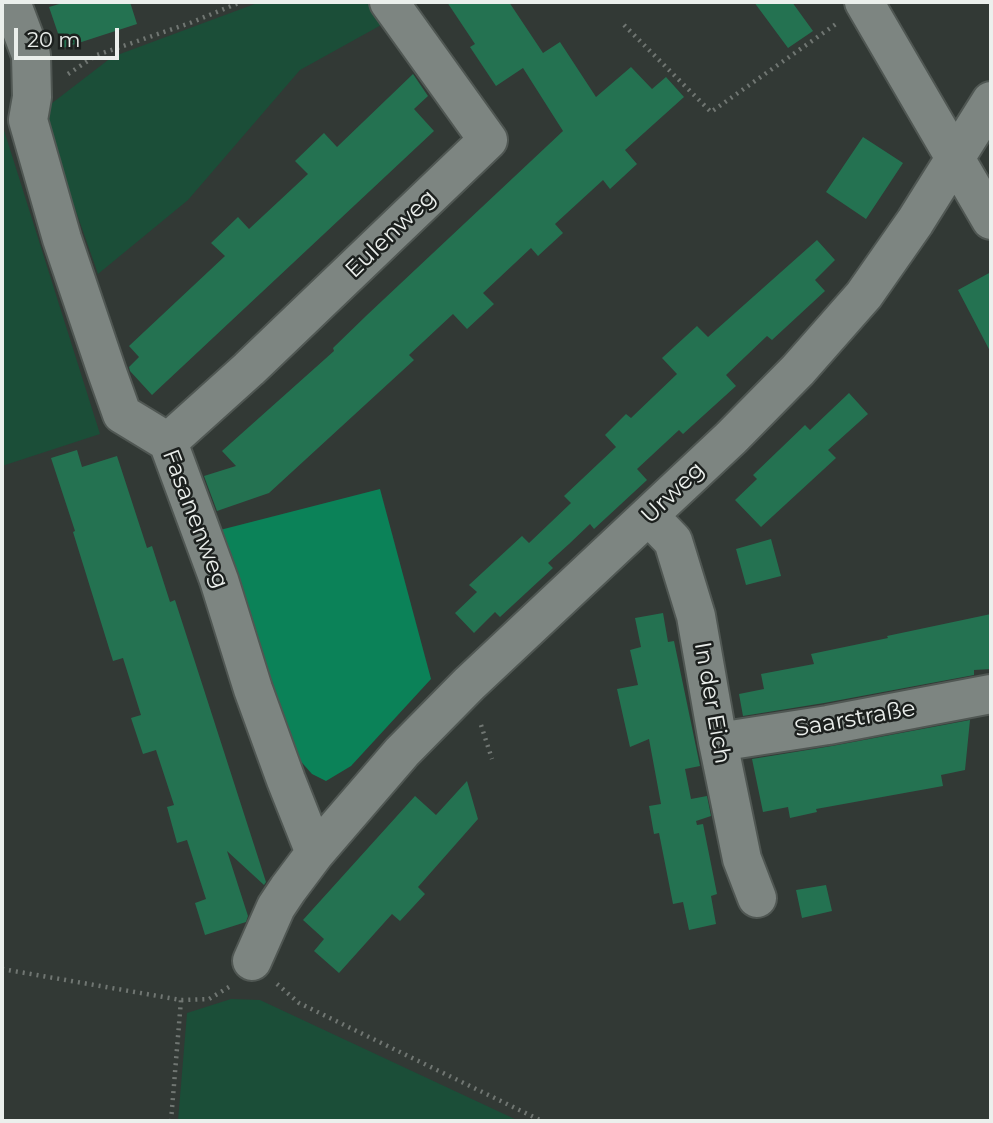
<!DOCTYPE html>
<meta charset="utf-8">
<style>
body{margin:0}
#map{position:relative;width:993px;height:1123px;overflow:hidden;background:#323935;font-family:Montserrat,sans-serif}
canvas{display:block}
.frame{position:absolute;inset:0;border:4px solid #ebefec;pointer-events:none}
.scale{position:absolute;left:14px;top:28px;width:105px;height:32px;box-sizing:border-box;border:4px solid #ebefec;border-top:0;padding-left:9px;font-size:21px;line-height:24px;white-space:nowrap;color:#ebefec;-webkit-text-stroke:5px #1c201e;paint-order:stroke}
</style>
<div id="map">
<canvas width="993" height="1123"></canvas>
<div class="frame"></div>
<div class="scale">20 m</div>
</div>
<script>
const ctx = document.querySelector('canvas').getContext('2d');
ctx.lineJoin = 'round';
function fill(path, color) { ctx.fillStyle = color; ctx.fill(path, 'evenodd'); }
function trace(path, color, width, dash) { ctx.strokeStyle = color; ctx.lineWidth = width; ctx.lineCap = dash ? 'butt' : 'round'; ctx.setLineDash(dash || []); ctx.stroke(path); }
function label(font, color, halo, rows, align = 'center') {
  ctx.font = font + ' Montserrat,sans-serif'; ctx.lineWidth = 5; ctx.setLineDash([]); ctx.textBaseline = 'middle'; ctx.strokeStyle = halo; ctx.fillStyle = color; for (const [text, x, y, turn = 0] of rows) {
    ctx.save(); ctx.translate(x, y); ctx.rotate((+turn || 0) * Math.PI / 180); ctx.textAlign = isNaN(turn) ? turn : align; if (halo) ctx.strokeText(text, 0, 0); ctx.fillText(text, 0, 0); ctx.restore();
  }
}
fill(new Path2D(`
 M 260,2 L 367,2 L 383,24 L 300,70 L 188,200 L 98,274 L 50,137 L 47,107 L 112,57 Z
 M 2,124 L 100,434 L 2,466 Z
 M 231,999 L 260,1000 L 519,1121 L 178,1121 L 187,1013 Z`), '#1b4e38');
fill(new Path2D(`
 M 380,489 L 431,679 L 351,766 L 326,781 L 312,774 L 296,756 L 220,530 Z`), '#0b8258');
fill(new Path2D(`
 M 66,2 L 130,2 L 137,24 L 63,48 L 49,7 Z
 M 447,2 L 509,2 L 543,53 L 560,42 L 596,97 L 631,67 L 652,89 L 666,77 L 684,97 L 625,150 L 637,164 L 610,189 L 603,180 L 555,224 L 563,233 L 538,256 L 531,248 L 483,293 L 494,304 L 467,329 L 453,314 L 409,355 L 414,360 L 269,493 L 217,511 L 204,476 L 236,466 L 222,451 L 334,351 L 333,348 L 367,315 L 563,131 L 523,68 L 496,86 L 470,47 L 475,44 Z
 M 754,2 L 792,2 L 813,31 L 788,48 Z
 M 413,74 L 428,96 L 414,109 L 434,131 L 152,395 L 130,371 L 129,367 L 139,357 L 129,346 L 225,256 L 211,243 L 238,217 L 249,229 L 308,174 L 295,161 L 324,133 L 337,147 Z
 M 863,137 L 903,163 L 866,219 L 826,192 Z
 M 817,240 L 835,260 L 815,280 L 825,291 L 772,340 L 767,336 L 726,375 L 736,386 L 683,434 L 679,430 L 637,469 L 647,480 L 594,529 L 590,524 L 569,544 L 548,563 L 553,568 L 500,617 L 495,612 L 474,633 L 455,613 L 477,592 L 469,585 L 522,536 L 529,543 L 571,503 L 564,496 L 616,447 L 605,435 L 626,414 L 631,418 L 677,374 L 662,358 L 697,326 L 708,337 Z
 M 991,272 L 991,353 L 958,290 Z
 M 849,393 L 868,414 L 828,450 L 836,458 L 761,527 L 735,500 L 757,479 L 753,475 L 805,425 L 810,430 Z
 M 77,450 L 82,467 L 117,456 L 147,548 L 152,546 L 170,602 L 175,600 L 266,882 L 264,885 L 227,851 L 248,916 L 246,922 L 205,935 L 195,903 L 206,899 L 187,840 L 177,843 L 167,807 L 174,805 L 156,750 L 143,754 L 131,718 L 141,715 L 123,658 L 113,661 L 73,532 L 75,531 L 51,458 Z
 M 771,539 L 781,576 L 746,585 L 736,549 Z
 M 663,613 L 668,642 L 674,641 L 700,766 L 685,769 L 691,799 L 707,796 L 711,816 L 696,821 L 697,825 L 703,824 L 717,894 L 711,896 L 716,924 L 689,930 L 683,902 L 673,904 L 659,833 L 654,834 L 649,806 L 661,804 L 649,739 L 630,747 L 617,689 L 638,685 L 630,650 L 641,647 L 635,618 Z
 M 991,614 L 991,669 L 974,670 L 974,675 L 824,703 L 743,716 L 739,694 L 764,689 L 761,674 L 814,664 L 811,654 L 888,638 L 887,636 Z
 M 970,720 L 965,770 L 941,775 L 943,786 L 816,809 L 817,812 L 790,818 L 788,807 L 763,812 L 752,759 L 832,746 Z
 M 467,781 L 478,819 L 418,887 L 425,894 L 413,907 L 400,921 L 392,914 L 339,973 L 314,951 L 324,939 L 303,920 L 415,796 L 436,815 Z
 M 826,885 L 832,911 L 802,918 L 796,890 Z`), '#247251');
const minor = new Path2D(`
 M 11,2 L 31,55 L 32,97 L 28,120 L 62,239 L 107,372 L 122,414 L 168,442 L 219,580 L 253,689 L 286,780 L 315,853
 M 864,2 L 991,220
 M 168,442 L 249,369 L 488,140 L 389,2
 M 649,516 L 673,541 L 696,616 L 718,742 L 742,859 L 757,898
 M 718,742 L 828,725 L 991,694
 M 252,961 L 276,907 L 288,889 L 315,853 L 402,752 L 469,684 L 731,438 L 798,370 L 864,295 L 915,222 L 991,101`);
trace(minor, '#505753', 42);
trace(new Path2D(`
 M 624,25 L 711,112 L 836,24
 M 68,74 L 97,55 L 190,23 L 241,2
 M 481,725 L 492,759
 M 2,969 L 181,1000 L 209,999 L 229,987
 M 277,984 L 299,1003 L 542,1121
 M 171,1121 L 181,1000`), '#707672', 4.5, [2, 5]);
trace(minor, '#7d8581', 38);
label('23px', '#ebefec', '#1c201e', [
 ["Eulenweg",391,234,-44],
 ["Urweg",673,493,-44],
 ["Fasanenweg",195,519,69],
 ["In der Eich",712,703,80],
 ["Saarstraße",855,719,-10]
]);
</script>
